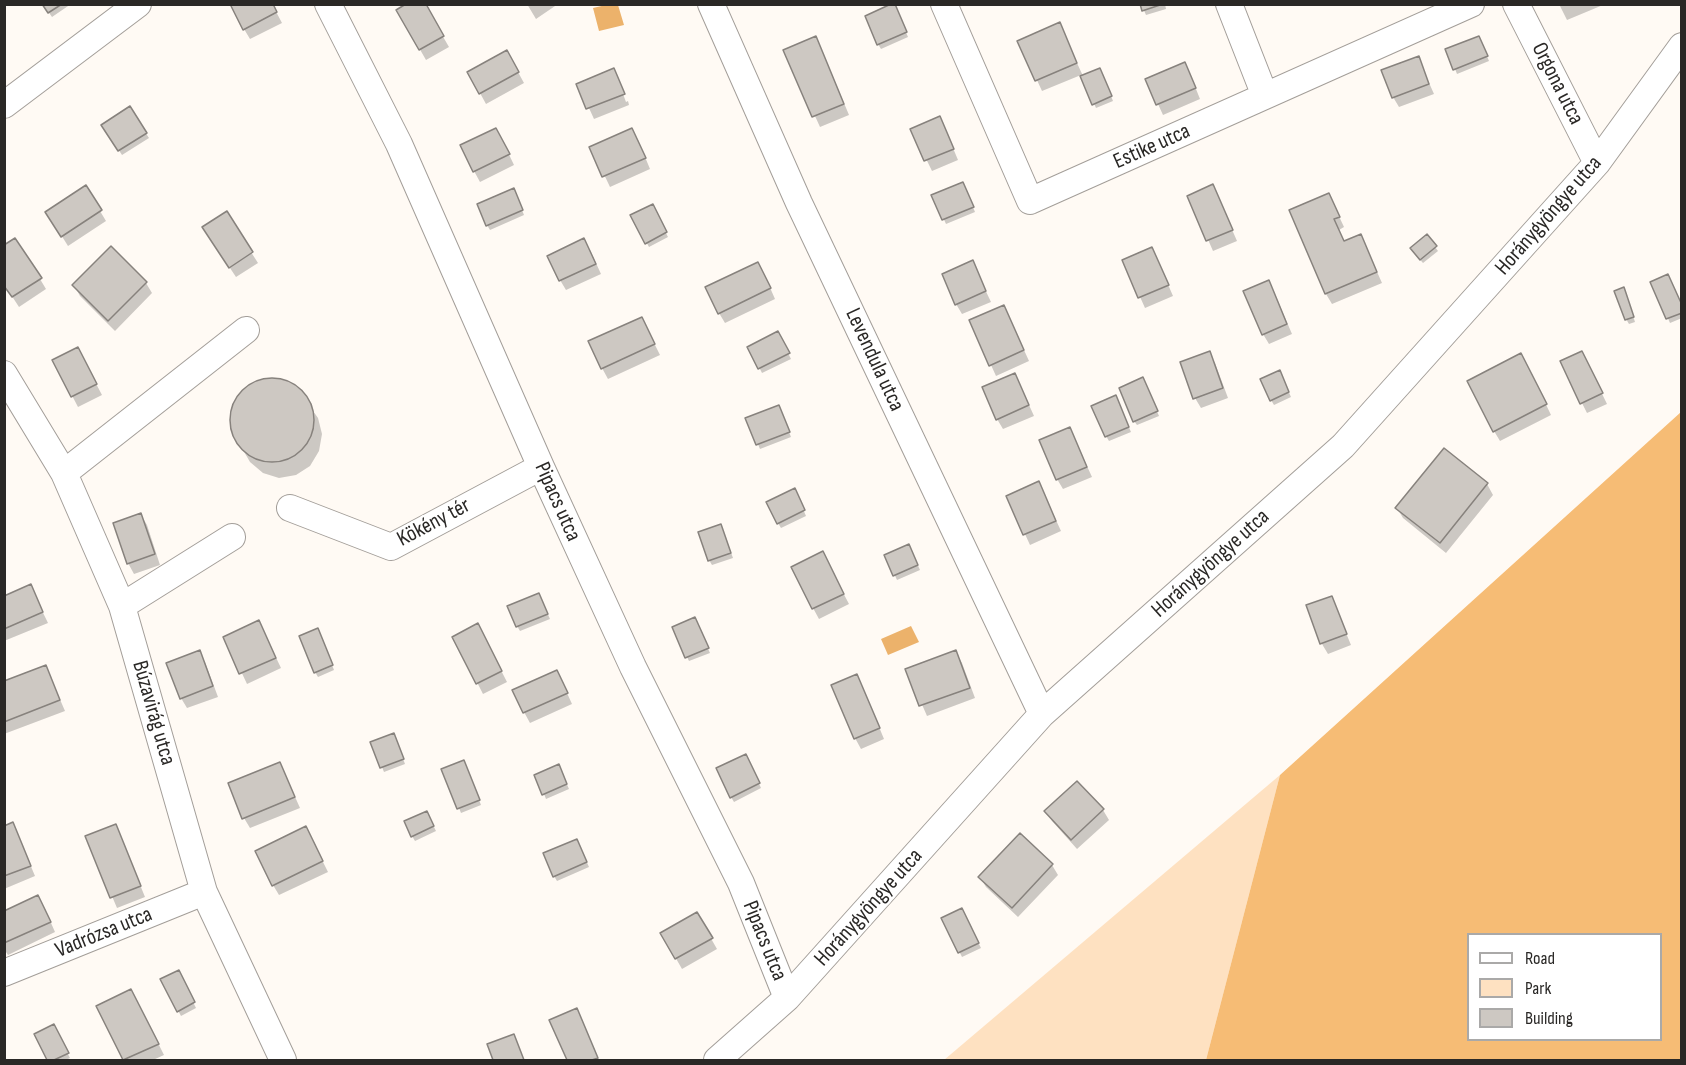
<!DOCTYPE html>
<meta charset="utf-8">
<style>
body{margin:0}
#map{position:relative;width:1686px;height:1065px;overflow:hidden;background:#fffaf4;font-family:"Sofia Sans Condensed",sans-serif}
canvas{display:block}
.frame{position:absolute;inset:0;border:6px solid #2a2826;pointer-events:none}
.legend{position:absolute;left:1467px;top:933px;width:195px;height:108px;box-sizing:border-box;background:#fff;border:2px solid #aaa9a8;margin:0;padding:8px 10px;list-style:none;font-size:18px;color:#2a2826}
.legend li{display:flex;align-items:center;gap:12px;height:30px}
.legend b{width:30px;border:2px solid #aaa9a8}
</style>
<div id="map">
<canvas width="1686" height="1065"></canvas>
<div class="frame"></div>
<ul class="legend">
<li><b style="height:8px;background:#fff"></b>Road</li>
<li><b style="height:16px;background:#fee1c1"></b>Park</li>
<li><b style="height:16px;background:#cdc8c2"></b>Building</li>
</ul>
</div>
<script>
const ctx = document.querySelector('canvas').getContext('2d');
ctx.lineJoin = 'round';
function fill(path, color) { ctx.fillStyle = color; ctx.fill(path, 'evenodd'); }
function trace(path, color, width, dash) { ctx.strokeStyle = color; ctx.lineWidth = width; ctx.lineCap = dash ? 'butt' : 'round'; ctx.setLineDash(dash || []); ctx.stroke(path); }
function label(font, color, halo, rows, align = 'center') {
  ctx.font = font + ' "Sofia Sans Condensed",sans-serif'; ctx.lineWidth = 4.5; ctx.setLineDash([]); ctx.textBaseline = 'middle'; ctx.strokeStyle = halo; ctx.fillStyle = color; for (const [text, x, y, turn = 0] of rows) {
    ctx.save(); ctx.translate(x, y); ctx.rotate((+turn || 0) * Math.PI / 180); ctx.textAlign = isNaN(turn) ? turn : align; if (halo) ctx.strokeText(text, 0, 0); ctx.fillText(text, 0, 0); ctx.restore();
  }
}
fill(new Path2D(`
 M 1280,775 L 1206,1060 L 944,1060 Z`), '#fee1c1');
fill(new Path2D(`
 M 1681,412 L 1681,1060 L 1206,1060 L 1280,775 ZM 1468,934 L 1660,934 L 1660,1040 L 1468,1040 Z`), '#f6bc75');
fill(new Path2D(`
 M 606,5 L 618,5 L 624,25 L 599,31 L 593,8 Z
 M 911,626 L 919,642 L 888,655 L 881,639 Z`), '#ecb26b');
fill(new Path2D(`
 M 43,4 L 71,4 L 52,17 Z
 M 272,4 L 282,23 L 250,39 L 244,29 Z
 M 424,4 L 449,47 L 426,60 L 398,11 Z
 M 527,4 L 558,4 L 536,19 Z
 M 1141,4 L 1165,4 L 1166,9 L 1146,15 Z
 M 1559,4 L 1603,4 L 1603,5 L 1567,20 Z
 M 896,9 L 908,37 L 881,49 L 878,44 Z
 M 1059,24 L 1083,76 L 1102,74 L 1113,101 L 1096,108 L 1081,75 L 1042,91 L 1019,41 Z
 M 1481,42 L 1489,61 L 1457,74 L 1455,69 Z
 M 821,48 L 849,115 L 820,127 L 785,50 Z
 M 507,52 L 524,83 L 486,104 L 469,73 Z
 M 1418,58 L 1434,94 L 1399,107 L 1393,97 Z
 M 614,70 L 626,102 L 628,101 L 629,105 L 594,119 L 578,84 Z
 M 1190,74 L 1200,99 L 1163,115 L 1158,104 Z
 M 129,108 L 149,138 L 122,155 L 103,126 Z
 M 945,129 L 958,160 L 932,171 L 912,130 Z
 M 502,140 L 514,165 L 480,182 L 474,171 Z
 M 638,140 L 650,169 L 610,187 L 591,147 Z
 M 1213,186 L 1237,241 L 1213,251 L 1189,196 Z
 M 965,188 L 975,212 L 946,224 L 933,196 Z
 M 516,195 L 524,215 L 490,230 L 487,225 Z
 M 1329,195 L 1344,227 L 1339,230 L 1345,243 L 1361,236 L 1382,283 L 1332,304 L 1326,294 Z
 M 652,206 L 668,237 L 649,247 L 632,216 Z
 M 100,211 L 106,221 L 68,246 L 53,222 Z
 M 226,213 L 258,263 L 236,277 L 210,238 Z
 M 1435,247 L 1438,251 L 1423,263 L 1414,253 Z
 M 590,250 L 601,274 L 566,290 L 560,280 Z
 M 1157,259 L 1173,296 L 1145,308 L 1124,261 Z
 M 972,262 L 991,302 L 962,314 L 956,304 Z
 M 764,274 L 775,299 L 725,323 L 719,313 Z
 M 40,279 L 46,289 L 19,307 L 4,284 Z
 M 146,283 L 152,293 L 115,331 L 80,296 L 74,285 Z
 M 1652,283 L 1682,307 L 1682,318 L 1670,323 Z
 M 1274,292 L 1292,334 L 1269,344 L 1263,334 Z
 M 1626,294 L 1635,322 L 1629,324 L 1626,319 Z
 M 1009,317 L 1029,361 L 996,376 L 971,321 Z
 M 647,329 L 660,355 L 608,379 L 602,368 Z
 M 778,333 L 791,359 L 762,373 L 749,347 Z
 M 1209,353 L 1215,363 L 1228,398 L 1201,408 L 1195,398 Z
 M 83,359 L 102,395 L 78,407 L 54,361 Z
 M 1587,363 L 1607,404 L 1587,413 L 1582,403 Z
 M 1527,365 L 1551,415 L 1500,441 L 1494,431 Z
 M 1282,377 L 1291,397 L 1274,405 L 1271,400 Z
 M 265,380 L 282,381 L 297,388 L 318,418 L 322,434 L 319,451 L 310,466 L 296,475 L 279,478 L 263,473 L 250,462 L 232,431 L 231,414 L 237,398 L 249,386 Z
 M 1145,384 L 1159,416 L 1137,425 L 1134,421 Z
 M 1020,385 L 1034,416 L 1003,429 L 997,419 Z
 M 1118,402 L 1131,432 L 1109,441 L 1106,436 Z
 M 781,412 L 791,437 L 760,449 L 747,419 Z
 M 1070,429 L 1092,477 L 1063,489 L 1057,479 Z
 M 1444,450 L 1487,484 L 1493,495 L 1446,553 L 1403,518 L 1397,508 Z
 M 1044,494 L 1061,531 L 1030,545 L 1008,497 Z
 M 797,495 L 806,516 L 781,528 L 778,523 Z
 M 141,515 L 147,525 L 160,565 L 134,574 L 128,563 Z
 M 723,530 L 733,558 L 712,565 L 709,560 Z
 M 911,550 L 920,570 L 897,580 L 886,556 Z
 M 828,564 L 849,604 L 819,619 L 813,608 Z
 M 30,586 L 48,623 L 4,641 L 4,597 Z
 M 1331,597 L 1351,645 L 1328,654 L 1322,644 L 1308,606 Z
 M 541,599 L 550,619 L 520,631 L 517,626 Z
 M 259,622 L 281,668 L 247,684 L 225,637 Z
 M 697,624 L 710,653 L 689,661 L 687,657 Z
 M 320,635 L 334,670 L 318,677 L 315,672 Z
 M 483,635 L 507,682 L 483,694 L 454,637 Z
 M 199,652 L 205,662 L 218,697 L 187,708 L 181,698 Z
 M 956,652 L 962,663 L 975,698 L 927,716 L 907,670 Z
 M 46,667 L 65,711 L 4,734 L 4,683 Z
 M 562,682 L 572,704 L 530,723 L 524,712 Z
 M 862,686 L 884,739 L 861,749 L 855,738 Z
 M 396,740 L 405,764 L 384,772 L 372,743 Z
 M 748,760 L 761,788 L 734,802 L 731,797 Z
 M 280,763 L 300,808 L 250,828 L 244,818 Z
 M 466,766 L 481,805 L 461,813 L 459,808 Z
 M 561,771 L 569,789 L 546,799 L 544,794 Z
 M 1103,810 L 1109,820 L 1077,849 L 1052,821 L 1046,811 Z
 M 429,817 L 436,831 L 415,841 L 412,836 Z
 M 13,824 L 35,876 L 4,889 L 4,828 Z
 M 116,826 L 145,897 L 117,908 L 87,837 Z
 M 311,838 L 328,872 L 279,895 L 273,885 Z
 M 579,845 L 589,867 L 557,881 L 554,876 Z
 M 1052,865 L 1058,875 L 1018,917 L 986,887 L 980,877 Z
 M 44,907 L 55,932 L 8,955 L 4,949 L 4,912 Z
 M 697,914 L 717,949 L 682,969 L 662,934 Z
 M 964,914 L 981,948 L 962,957 L 943,919 Z
 M 178,972 L 196,1008 L 181,1016 L 162,980 Z
 M 137,1001 L 164,1055 L 153,1060 L 125,1060 L 98,1007 Z
 M 576,1010 L 582,1020 L 599,1060 L 568,1060 L 551,1020 Z
 M 53,1026 L 70,1058 L 66,1060 L 49,1060 L 36,1034 Z`), '#0003');
const building = new Path2D(`
 M 42,4 L 62,4 L 48,13 Z
 M 230,4 L 273,4 L 277,12 L 243,30 Z
 M 406,4 L 426,4 L 444,36 L 419,50 L 396,10 Z
 M 891,4 L 895,4 L 907,32 L 877,45 L 865,16 Z
 M 1140,4 L 1163,4 L 1142,11 Z
 M 1060,22 L 1077,63 L 1035,81 L 1017,41 Z
 M 816,36 L 844,104 L 812,117 L 783,50 Z
 M 1479,36 L 1488,56 L 1453,70 L 1445,49 Z
 M 507,50 L 519,72 L 479,94 L 467,72 Z
 M 1419,56 L 1429,84 L 1392,98 L 1381,70 Z
 M 1185,62 L 1196,88 L 1156,105 L 1145,79 Z
 M 614,68 L 625,94 L 586,109 L 576,84 Z
 M 1100,68 L 1112,96 L 1092,105 L 1080,76 Z
 M 130,106 L 147,133 L 118,151 L 101,125 Z
 M 940,116 L 954,149 L 924,161 L 910,129 Z
 M 496,128 L 510,154 L 473,172 L 460,145 Z
 M 632,128 L 646,158 L 602,177 L 589,147 Z
 M 963,182 L 974,207 L 942,220 L 931,195 Z
 M 1213,184 L 1233,230 L 1206,241 L 1187,196 Z
 M 86,185 L 102,210 L 61,237 L 45,212 Z
 M 514,188 L 523,210 L 486,226 L 477,204 Z
 M 1329,193 L 1340,217 L 1334,219 L 1344,241 L 1361,234 L 1377,272 L 1325,294 L 1289,210 Z
 M 653,204 L 667,232 L 645,244 L 630,215 Z
 M 227,211 L 253,252 L 229,268 L 202,227 Z
 M 1427,234 L 1437,246 L 1420,260 L 1410,248 Z
 M 15,238 L 42,278 L 12,297 L 4,286 L 4,245 Z
 M 584,238 L 596,264 L 559,281 L 547,256 Z
 M 111,246 L 147,282 L 108,321 L 72,285 Z
 M 1152,247 L 1169,285 L 1138,298 L 1122,260 Z
 M 973,260 L 986,291 L 955,305 L 942,274 Z
 M 758,262 L 771,288 L 718,314 L 705,287 Z
 M 1668,274 L 1682,305 L 1682,313 L 1666,319 L 1650,282 Z
 M 1269,280 L 1287,324 L 1262,335 L 1243,291 Z
 M 1624,287 L 1634,317 L 1625,320 L 1614,291 Z
 M 1004,305 L 1024,350 L 989,366 L 969,320 Z
 M 642,317 L 655,344 L 601,369 L 588,341 Z
 M 778,331 L 790,353 L 758,369 L 747,347 Z
 M 78,347 L 97,384 L 71,397 L 52,360 Z
 M 1210,351 L 1223,388 L 1193,399 L 1180,362 Z
 M 1582,351 L 1603,393 L 1580,404 L 1560,361 Z
 M 1521,353 L 1547,404 L 1493,432 L 1467,381 Z
 M 1280,370 L 1289,392 L 1270,401 L 1260,379 Z
 M 1015,373 L 1029,405 L 996,420 L 982,387 Z
 M 1143,377 L 1158,411 L 1133,422 L 1119,388 Z
 M230 420a42 42 0 1 1 84 0a42 42 0 1 1-84 0Z
 M 1116,395 L 1129,427 L 1105,437 L 1091,406 Z
 M 779,405 L 790,432 L 756,445 L 745,418 Z
 M 1070,427 L 1087,467 L 1056,480 L 1039,440 Z
 M 1444,448 L 1488,483 L 1440,543 L 1395,508 Z
 M 1039,481 L 1056,521 L 1023,535 L 1006,496 Z
 M 795,488 L 805,510 L 777,524 L 766,502 Z
 M 141,513 L 155,554 L 127,564 L 113,523 Z
 M 721,524 L 731,553 L 708,561 L 698,532 Z
 M 909,544 L 918,565 L 893,576 L 884,555 Z
 M 823,551 L 844,594 L 812,609 L 791,567 Z
 M 31,584 L 43,612 L 4,629 L 4,596 Z
 M 539,593 L 548,614 L 516,627 L 507,606 Z
 M 1332,596 L 1347,634 L 1320,644 L 1306,605 Z
 M 695,617 L 709,648 L 685,658 L 672,627 Z
 M 259,620 L 276,658 L 239,674 L 223,637 Z
 M 478,623 L 502,671 L 476,684 L 452,637 Z
 M 318,628 L 333,665 L 314,673 L 299,636 Z
 M 200,650 L 213,686 L 180,699 L 166,663 Z
 M 956,650 L 970,688 L 919,706 L 905,669 Z
 M 46,665 L 60,700 L 4,722 L 4,681 Z
 M 557,670 L 568,693 L 523,713 L 512,690 Z
 M 857,674 L 880,728 L 854,739 L 831,685 Z
 M 394,733 L 404,759 L 380,768 L 370,742 Z
 M 746,754 L 760,783 L 730,798 L 716,768 Z
 M 464,760 L 480,800 L 457,809 L 441,769 Z
 M 280,762 L 295,797 L 242,819 L 228,783 Z
 M 559,764 L 567,784 L 542,795 L 534,775 Z
 M 1077,781 L 1104,809 L 1071,840 L 1044,811 Z
 M 427,811 L 434,826 L 411,837 L 404,821 Z
 M 13,822 L 31,866 L 4,876 L 4,826 Z
 M 116,824 L 141,886 L 110,898 L 85,836 Z
 M 306,826 L 323,861 L 272,886 L 255,851 Z
 M 1020,833 L 1053,864 L 1012,908 L 978,877 Z
 M 577,839 L 587,862 L 553,877 L 543,853 Z
 M 38,895 L 51,922 L 4,943 L 4,911 Z
 M 962,908 L 979,943 L 958,953 L 941,918 Z
 M 697,912 L 713,938 L 675,959 L 660,933 Z
 M 179,970 L 195,1002 L 177,1012 L 160,979 Z
 M 131,989 L 159,1044 L 123,1060 L 96,1006 Z
 M 577,1008 L 598,1058 L 592,1060 L 567,1060 L 549,1020 Z
 M 54,1024 L 69,1053 L 54,1060 L 47,1060 L 34,1034 Z
 M 514,1034 L 524,1060 L 493,1060 L 487,1044 Z`);
fill(building, '#cdc8c2');
trace(building, '#87827d', 1.5);
const street = new Path2D(`
 M 328,4 L 399,144 L 541,467 L 633,667 L 741,883 L 787,998
 M 711,4 L 799,203 L 1042,714
 M 944,4 L 1030,201 L 1471,4
 M 1229,4 L 1265,96
 M 1516,4 L 1597,163
 M 4,105 L 138,4
 M 4,374 L 64,473 L 122,606 L 204,892 L 283,1060
 M 64,473 L 246,330
 M 290,508 L 391,547 L 541,467
 M 122,606 L 232,537
 M 4,973 L 204,892
 M 717,1060 L 787,998 L 1042,714 L 1343,446 L 1597,163 L 1682,46`);
trace(street, '#a39e99', 28);
trace(street, '#fff', 26);
label('22px', '#2a2826', '#fff', [
 ["Orgona utca",1557,84,63],
 ["Estike utca",1152,147,-24],
 ["Horánygyöngye utca",1549,216,-49],
 ["Levendula utca",874,360,65],
 ["Pipacs utca",557,502,66],
 ["Kökény tér",434,523,-28],
 ["Horánygyöngye utca",1211,564,-42],
 ["Búzavirág utca",153,713,74],
 ["Horánygyöngye utca",869,908,-48],
 ["Vadrózsa utca",104,933,-22],
 ["Pipacs utca",764,941,68]
]);
</script>
